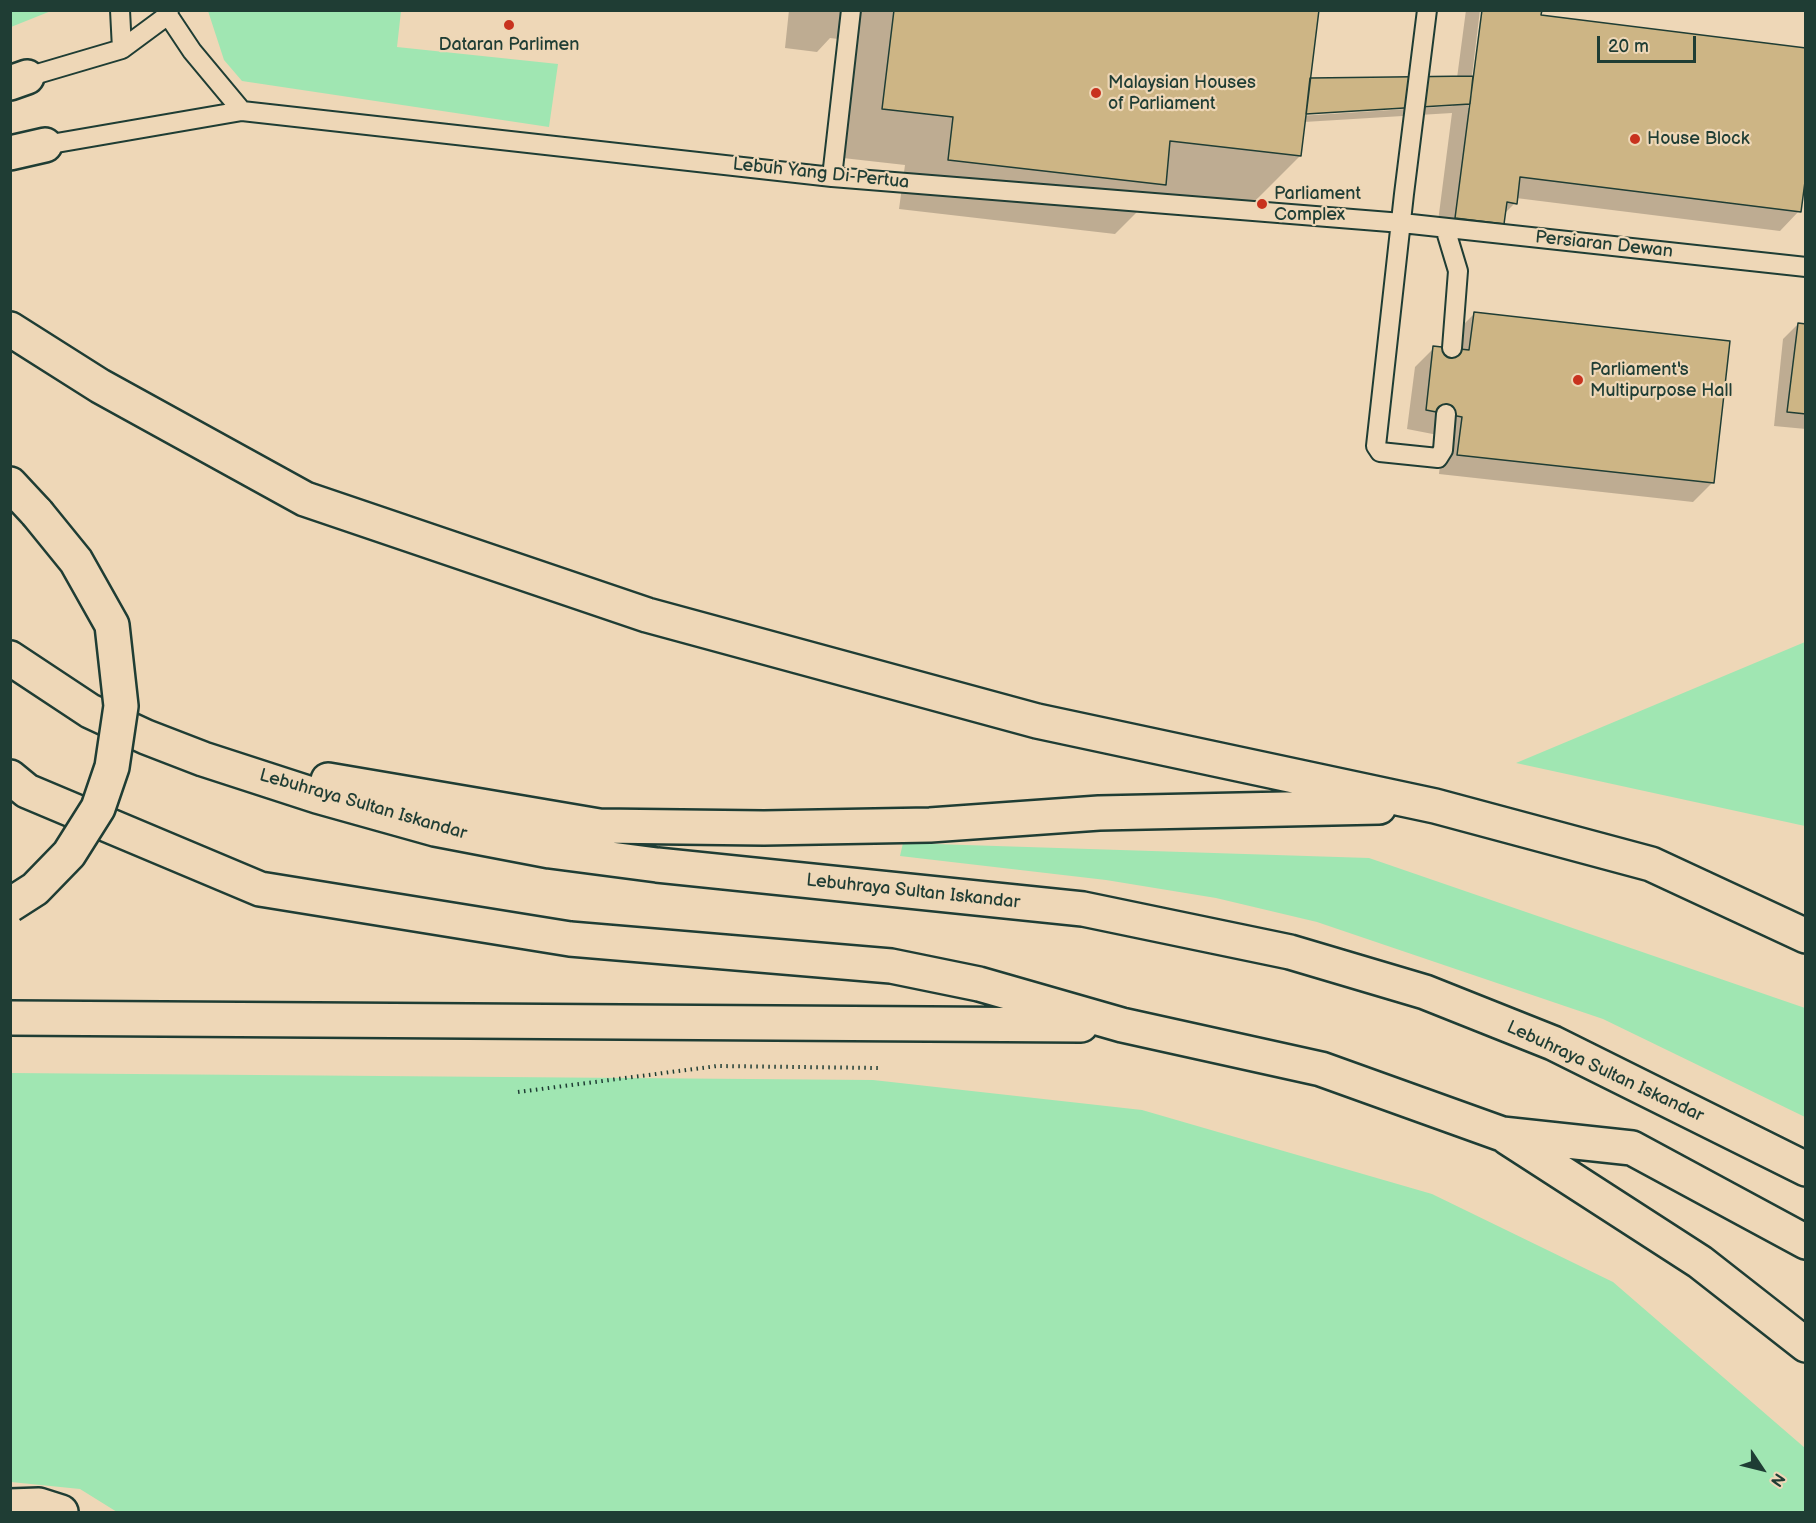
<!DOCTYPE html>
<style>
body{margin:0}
#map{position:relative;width:1816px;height:1523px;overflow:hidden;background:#eed7b7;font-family:"Balsamiq Sans",sans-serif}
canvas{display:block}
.frame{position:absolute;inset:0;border:12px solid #1f3d34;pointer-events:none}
.north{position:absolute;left:1732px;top:1439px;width:60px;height:60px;-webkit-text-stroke:4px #eed7b7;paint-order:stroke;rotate:125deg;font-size:16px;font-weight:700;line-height:24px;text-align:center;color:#1f3d34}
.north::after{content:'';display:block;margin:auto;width:21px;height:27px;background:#1f3d34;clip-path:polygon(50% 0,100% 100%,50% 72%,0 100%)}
.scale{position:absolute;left:1597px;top:36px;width:99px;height:27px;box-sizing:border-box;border:3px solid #1f3d34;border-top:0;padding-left:8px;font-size:18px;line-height:21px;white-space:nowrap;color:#1f3d34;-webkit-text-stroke:4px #eed7b7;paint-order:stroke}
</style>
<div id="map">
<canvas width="1816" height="1523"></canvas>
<div class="frame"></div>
<div class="north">N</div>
<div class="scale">20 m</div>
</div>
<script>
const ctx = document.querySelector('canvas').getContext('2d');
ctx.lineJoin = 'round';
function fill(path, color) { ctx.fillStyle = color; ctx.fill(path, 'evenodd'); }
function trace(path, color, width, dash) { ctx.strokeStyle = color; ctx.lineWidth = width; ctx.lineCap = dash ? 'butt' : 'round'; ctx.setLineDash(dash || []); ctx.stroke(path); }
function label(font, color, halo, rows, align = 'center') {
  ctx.font = font + ' "Balsamiq Sans",sans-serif'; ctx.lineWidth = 4.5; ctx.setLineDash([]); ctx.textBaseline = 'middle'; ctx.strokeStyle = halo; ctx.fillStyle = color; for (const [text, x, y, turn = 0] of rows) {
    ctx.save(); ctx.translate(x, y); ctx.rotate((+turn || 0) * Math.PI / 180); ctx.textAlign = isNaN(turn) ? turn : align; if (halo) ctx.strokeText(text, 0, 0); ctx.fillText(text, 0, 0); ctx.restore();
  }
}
fill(new Path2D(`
 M 11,10 L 51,10 L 51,11 L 11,27 Z
 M 208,11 L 401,11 L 397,47 L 558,64 L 549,127 L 242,81 L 224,60 Z
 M 1805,642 L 1805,826 L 1516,763 Z
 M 903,843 L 1369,858 L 1805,1008 L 1805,1117 L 1603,1019 L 1317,922 L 1216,898 L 1106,880 L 900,856 Z
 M 11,1073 L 873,1080 L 1142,1110 L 1432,1194 L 1613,1282 L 1805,1448 L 1805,1512 L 117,1512 L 80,1489 L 11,1482 Z`), '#a0e6b2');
fill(new Path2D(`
 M 789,10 L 1317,10 L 1309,80 L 1457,78 L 1466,10 L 1480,10 L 1468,108 L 1471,108 L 1539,17 L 1799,211 L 1780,231 L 1516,198 L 1515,203 L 1503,215 L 1502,223 L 1483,242 L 1436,237 L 1452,113 L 1304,122 L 1300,156 L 1251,205 L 1155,194 L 1115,234 L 899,209 L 905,165 L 834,157 L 847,40 L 830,38 L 817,52 L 785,48 ZM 1453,103 L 1453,106 L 1299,116 L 1299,113 Z
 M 1474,314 L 1712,483 L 1693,502 L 1439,474 L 1443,436 L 1407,429 L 1415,367 L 1434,348 L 1453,350 L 1455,333 Z
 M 1798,324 L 1806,325 L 1806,429 L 1774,426 L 1783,339 Z`), '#0003');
const building = new Path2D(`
 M 894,10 L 1319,10 L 1301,156 L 1170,141 L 1166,185 L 948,160 L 953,117 L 882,109 Z
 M 1482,10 L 1542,10 L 1541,15 L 1806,48 L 1806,174 L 1801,212 L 1520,177 L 1517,204 L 1507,202 L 1504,224 L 1455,218 Z
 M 1473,76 L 1470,104 L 1306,114 L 1310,78 Z
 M 1474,312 L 1730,341 L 1714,483 L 1457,455 L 1462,417 L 1426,410 L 1433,346 L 1469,350 Z
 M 1798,323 L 1806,324 L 1806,414 L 1787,412 Z`);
fill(building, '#cdb585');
trace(building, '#1f3d34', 1.5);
const service = new Path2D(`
 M 120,10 L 122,49
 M 169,10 L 168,15 L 192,51 L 242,111
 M 1427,10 L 1404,194 L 1376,446 L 1380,452 L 1438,458 L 1443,450 L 1446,414
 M 27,77 L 122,49 L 168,15
 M 45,145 L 242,111 L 832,177 L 1402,223 L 1806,267
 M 832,177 L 851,10
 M 1445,228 L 1458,271 L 1452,348`);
const minor = new Path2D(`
 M 10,1506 L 39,1505 L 61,1512`);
const tertiary = new Path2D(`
 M 10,83 L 27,77
 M 10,153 L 45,145`);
const primary = new Path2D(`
 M 10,329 L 100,386 L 305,499 L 647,615 L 1037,721 L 1435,806 L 1651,864 L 1806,936
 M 10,484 L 37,513
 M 10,658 L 90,711 L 146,737 L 203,759 L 317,796 L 435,829 L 550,851 L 657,865 L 1083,909 L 1290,952 L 1425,992 L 1553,1043 L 1806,1169
 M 10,777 L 27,791 L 260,889 L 570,939 L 891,966 L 979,984 L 1122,1025 L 1321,1069 L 1502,1134 L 1632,1148 L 1806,1242
 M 328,780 L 599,826 L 764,828 L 930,825 L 1099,813 L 1379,807
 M 10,1018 L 1081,1025
 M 1508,1138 L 1700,1262 L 1806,1345`);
trace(service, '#1f3d34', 22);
trace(minor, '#1f3d34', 38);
trace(tertiary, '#1f3d34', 38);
trace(primary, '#1f3d34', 38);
trace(new Path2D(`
 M 518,1092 L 717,1066 L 879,1068`), '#1f3d34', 4, [1.5, 4.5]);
trace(service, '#eed7b7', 18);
trace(minor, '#eed7b7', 33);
trace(tertiary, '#eed7b7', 33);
trace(primary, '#eed7b7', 33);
const primaryBridge = new Path2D(`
 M 10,905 L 35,889 L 69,854 L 98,808 L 112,767 L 121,706 L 112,625 L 76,561 L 37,513`);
trace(primaryBridge, '#1f3d34', 38, []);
trace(primaryBridge, '#eed7b7', 33);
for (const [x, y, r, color] of [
 [509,25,6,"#c8321e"],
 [1096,93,6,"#c8321e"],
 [1635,139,6,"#c8321e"],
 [1262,204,6,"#c8321e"],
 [1578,380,6,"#c8321e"]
]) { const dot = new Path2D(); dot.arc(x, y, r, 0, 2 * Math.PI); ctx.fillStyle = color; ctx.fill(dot); trace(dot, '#eed7b7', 2); }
label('18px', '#1f3d34', '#eed7b7', [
 ["Dataran Parlimen",509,45,"center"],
 ["Malaysian Houses",1108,83],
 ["of Parliament",1108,104],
 ["House Block",1647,139],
 ["Parliament",1274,194],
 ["Complex",1274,215],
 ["Parliament's",1590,370],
 ["Multipurpose Hall",1590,391]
], 'left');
label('18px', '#1f3d34', '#eed7b7', [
 ["Lebuh Yang Di-Pertua",821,174,6],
 ["Persiaran Dewan",1604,245,6],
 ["Lebuhraya Sultan Iskandar",363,805,16],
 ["Lebuhraya Sultan Iskandar",913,892,6],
 ["Lebuhraya Sultan Iskandar",1605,1072,25]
]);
</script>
